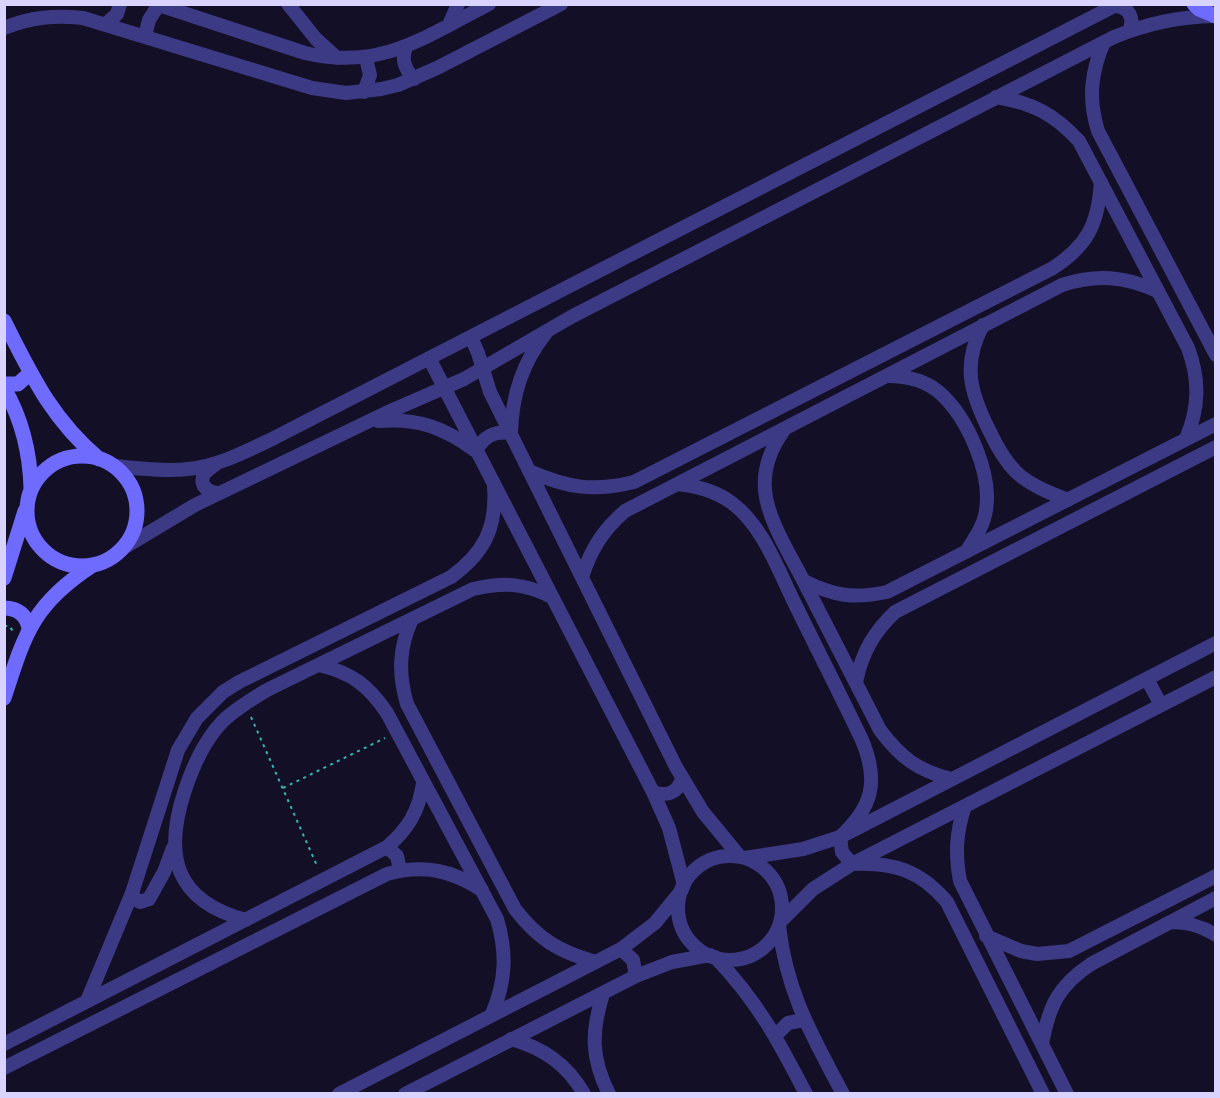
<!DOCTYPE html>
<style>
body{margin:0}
#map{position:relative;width:1220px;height:1098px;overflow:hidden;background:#130f26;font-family:Quicksand,sans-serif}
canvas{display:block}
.frame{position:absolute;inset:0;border:6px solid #d9d4ff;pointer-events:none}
</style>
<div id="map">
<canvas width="1220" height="1098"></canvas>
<div class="frame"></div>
</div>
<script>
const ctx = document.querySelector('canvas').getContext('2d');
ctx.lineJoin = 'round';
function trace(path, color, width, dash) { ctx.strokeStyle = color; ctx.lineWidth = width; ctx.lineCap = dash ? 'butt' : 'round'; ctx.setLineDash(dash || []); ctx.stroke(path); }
trace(new Path2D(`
 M 4,626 L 9,626 L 13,631
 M 251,717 L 318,868
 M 283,788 L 385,738`), '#2fb8b0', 2, [3, 4.5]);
trace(new Path2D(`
 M 156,4 L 305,53 C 380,71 425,37 489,4
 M 288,4 L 316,39 L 337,58
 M 1115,6 C 1129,7 1135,18 1129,31
 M 106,24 L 117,14 L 120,4
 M 449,25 L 458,4
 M 4,28 C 31,17 55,15 83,18 L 312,88 L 346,93 L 381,89 L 398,85 L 437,68 L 561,4
 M 145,36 L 149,20 L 159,4
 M 1104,42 C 1091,72 1088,99 1098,131 L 1216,355
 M 406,47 C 401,60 405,69 414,79
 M 364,92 L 370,75 L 366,58
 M 996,97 C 1033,103 1054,114 1079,141 L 1188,348 C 1200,380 1199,408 1186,439
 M 983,325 C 962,364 970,392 989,430 C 996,445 1004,460 1016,472 C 1031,486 1050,493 1068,500
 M 471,337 L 478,353 L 490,392 L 676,767 L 703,812 L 740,857
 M 429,358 L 653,792 L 669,828 L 684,885
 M 888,376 C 907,376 925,380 940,393 C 968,418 992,474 986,510 C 984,526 974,539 966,552
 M 378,421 C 418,418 443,427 476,451 C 484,436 494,431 511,433 C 512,395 522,363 546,333
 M 784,430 C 771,448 763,467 765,490 C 767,518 789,553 802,578 C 828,629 854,679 880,730 C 901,758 917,770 951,779
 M 216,464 C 212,467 207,470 204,474 C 198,486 210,494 220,493
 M 114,466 C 138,468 164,472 188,469 C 218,466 245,452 272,439 L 1118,4
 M 529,471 C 568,488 593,492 634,482 L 1053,268 C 1088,245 1098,224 1101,182
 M 677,484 C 697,486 716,491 732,503 C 763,526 778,570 795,604 C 817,649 840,694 862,740 C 879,781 873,807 840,837 L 842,852 L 852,864 C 893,862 920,870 947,902 L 1043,1094
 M 120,550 L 195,505 L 386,413 L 464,379 L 571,317 L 1114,37 C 1149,23 1178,17 1215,16
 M 582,577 C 591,549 603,530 625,511 L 1062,285 C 1096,274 1125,276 1157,291
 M 804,581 C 834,596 854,599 887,592 L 1216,424
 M 412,619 C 399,648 398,673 407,704 L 515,909 C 538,939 559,952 596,962
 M 319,665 C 352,673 368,685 387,713 L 497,919 C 507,953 506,981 492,1014
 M 1147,679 L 1161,705
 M 856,682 C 862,653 873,633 895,612 L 1216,447
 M 653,792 C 666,797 678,793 682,779
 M 965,806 C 956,832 955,854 960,881 L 1067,1094
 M 387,847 L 397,856 L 400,870
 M678 908a52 52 0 1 1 104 0a52 52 0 1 1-104 0Z
 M 745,858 L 803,849 L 840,837 L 1216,643
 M 132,893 L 135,899 L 140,902 L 149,899 L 164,872 L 173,848
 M 246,920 C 175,901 163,856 185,790 C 193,766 204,741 222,722 C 235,709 251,700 267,690 L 473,589 C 505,582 523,583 552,597
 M 780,922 L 813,889 L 852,864 L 1216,677
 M 1170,922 C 1188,922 1201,926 1216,935
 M 779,926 C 787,994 812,1035 843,1094
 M 986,936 L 1021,951 L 1037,954 L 1069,951 L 1216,876
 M 621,949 L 633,960 L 636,976
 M 715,957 C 758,1002 778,1040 806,1094
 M 603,994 C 591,1032 591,1058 609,1094
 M 87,1001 L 132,893 L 178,750 L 197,718 L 223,692 L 239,682 L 451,577 C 484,553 497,528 494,487
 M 776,1035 L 788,1023 L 804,1020
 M 511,1039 C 543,1048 567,1064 584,1094
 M 4,1044 L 387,847 C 408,829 419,811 423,783
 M 1042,1044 C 1049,1006 1058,986 1091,964 L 1216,898
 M 4,1068 L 387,874 C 424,864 451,870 482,890
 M 339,1094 L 621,949 L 655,923 L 682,890
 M 405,1094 L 636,976 L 672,962 L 710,955`), '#3d3a85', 14);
trace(new Path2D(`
 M 1194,4 L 1199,9 L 1216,16
 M 4,321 C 32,376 51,418 99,459
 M 4,384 L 18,384 L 28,375 L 29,369
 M 4,388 C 22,419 30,453 31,488
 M27 511a55 55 0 1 1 110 0a55 55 0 1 1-110 0Z
 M 4,578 L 25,511
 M 4,608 C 18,608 27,615 29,629
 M 4,698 C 25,633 33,604 93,565`), '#6f6bff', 15);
</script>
